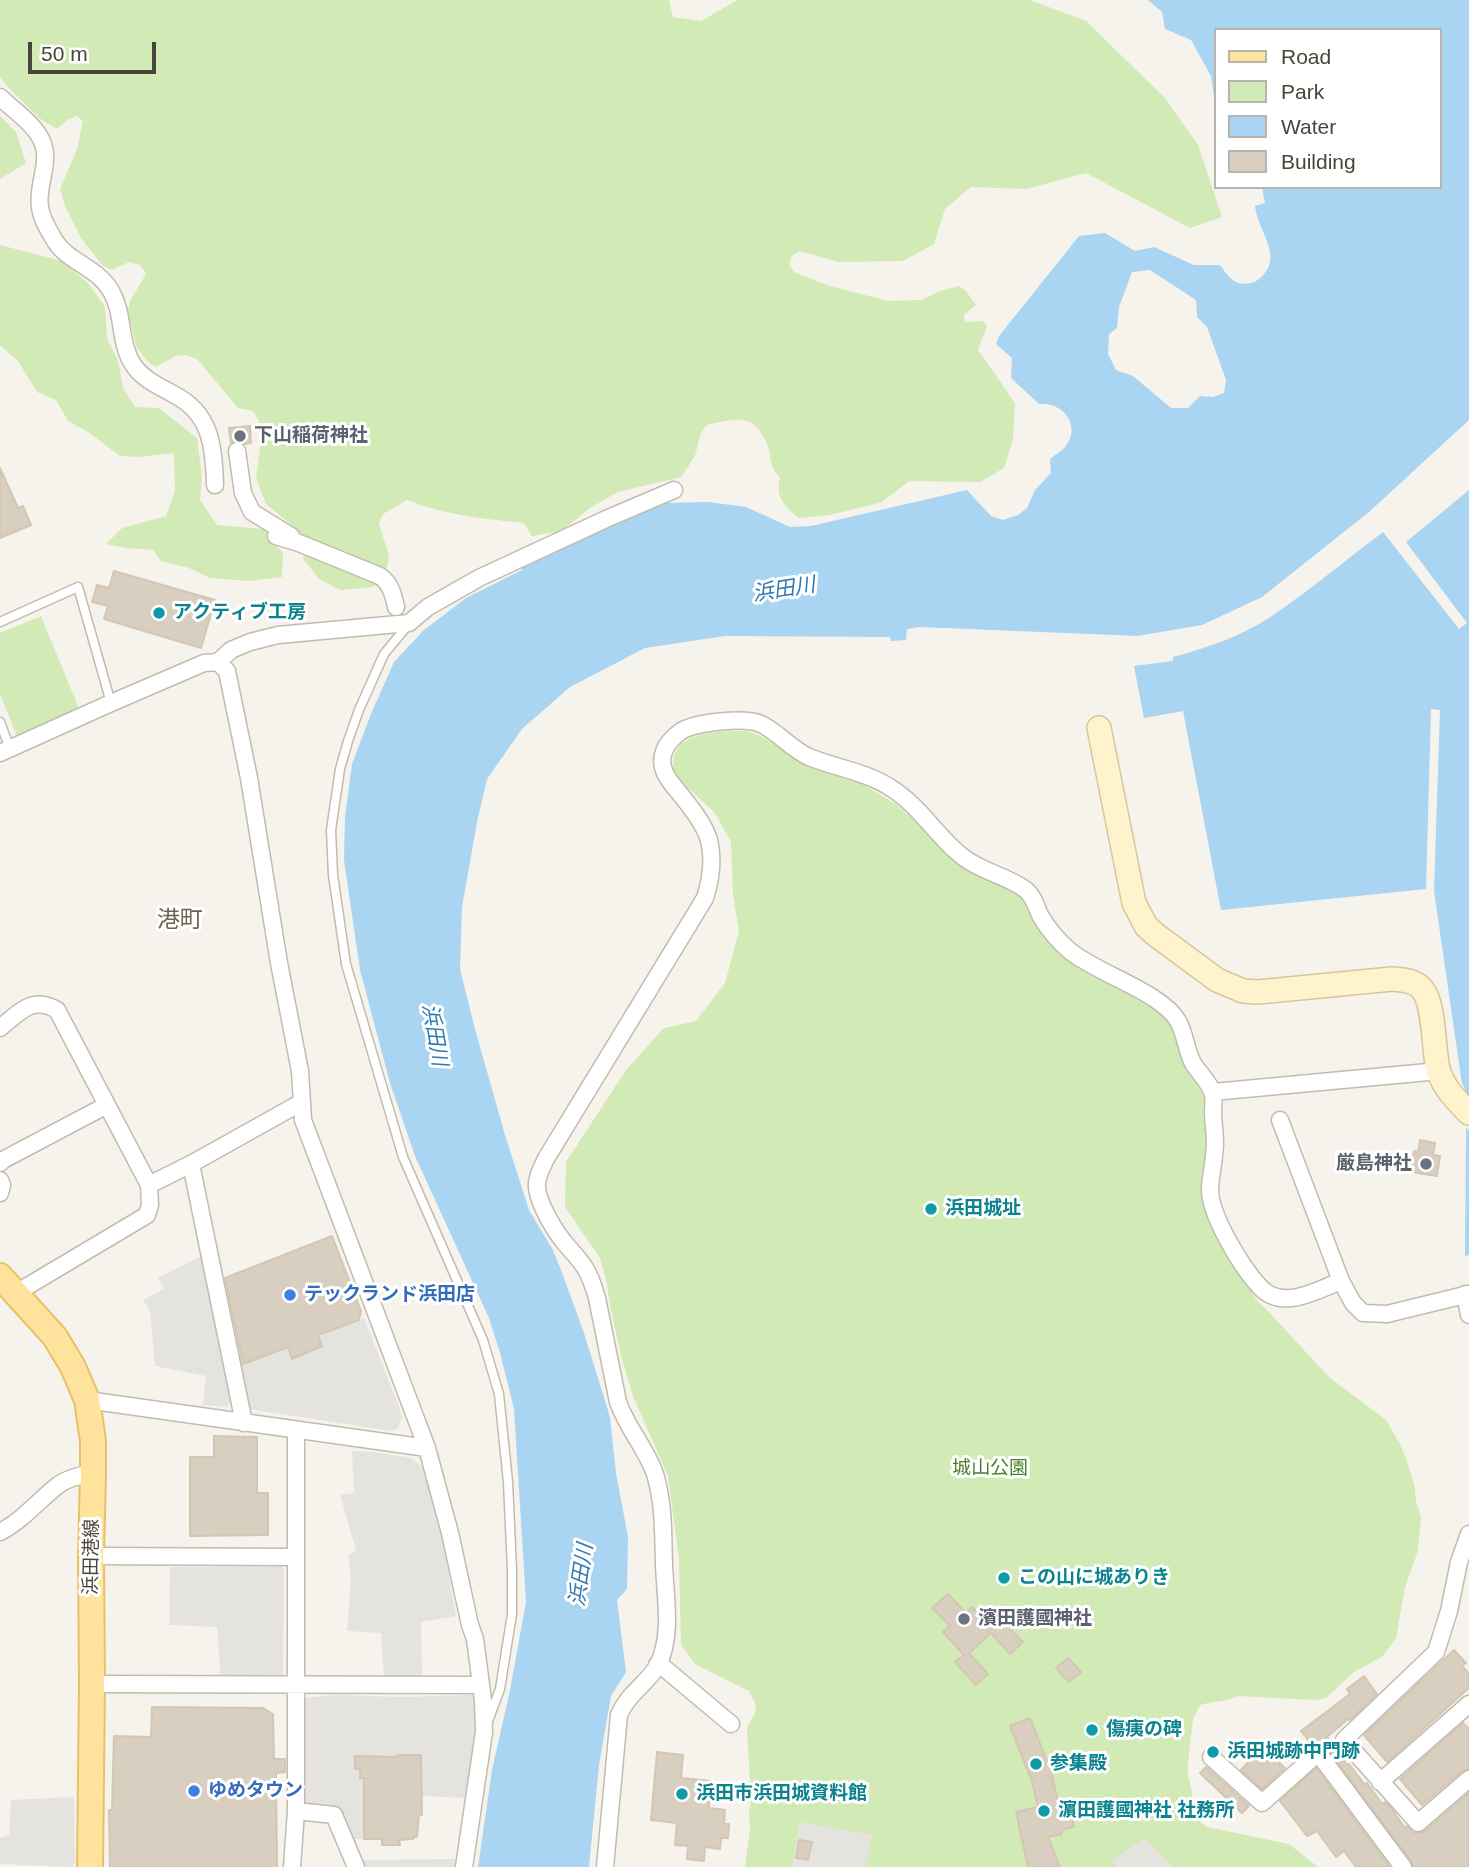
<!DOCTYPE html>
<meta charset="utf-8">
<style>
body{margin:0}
#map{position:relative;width:1469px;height:1867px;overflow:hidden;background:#f6f3ec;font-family:Helvetica,sans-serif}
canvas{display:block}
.legend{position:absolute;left:1214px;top:28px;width:228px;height:161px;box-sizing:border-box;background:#fff;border:2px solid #b7b4b0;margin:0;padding:9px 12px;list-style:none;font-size:21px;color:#4b4439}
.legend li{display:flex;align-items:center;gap:14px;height:35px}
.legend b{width:35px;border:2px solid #b7b4b0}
.scale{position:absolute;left:28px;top:42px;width:128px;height:32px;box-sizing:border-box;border:4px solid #4b4439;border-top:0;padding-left:9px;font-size:21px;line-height:24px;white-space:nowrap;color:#4b4439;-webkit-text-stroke:5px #fff;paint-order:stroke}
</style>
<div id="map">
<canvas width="1469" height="1867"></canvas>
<ul class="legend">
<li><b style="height:9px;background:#ffe39c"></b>Road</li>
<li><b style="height:19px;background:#d2eab5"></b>Park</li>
<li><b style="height:19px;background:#a9d4f2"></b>Water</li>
<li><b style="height:19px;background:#d8cfc1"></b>Building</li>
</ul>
<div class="scale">50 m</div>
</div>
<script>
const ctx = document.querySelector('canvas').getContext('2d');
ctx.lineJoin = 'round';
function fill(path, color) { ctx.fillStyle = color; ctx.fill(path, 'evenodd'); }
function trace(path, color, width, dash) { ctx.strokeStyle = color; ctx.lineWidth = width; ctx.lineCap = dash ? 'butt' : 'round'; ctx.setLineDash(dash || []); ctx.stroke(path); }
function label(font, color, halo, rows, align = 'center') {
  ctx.font = font + ' Helvetica,"Noto Sans JP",sans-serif'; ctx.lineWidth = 6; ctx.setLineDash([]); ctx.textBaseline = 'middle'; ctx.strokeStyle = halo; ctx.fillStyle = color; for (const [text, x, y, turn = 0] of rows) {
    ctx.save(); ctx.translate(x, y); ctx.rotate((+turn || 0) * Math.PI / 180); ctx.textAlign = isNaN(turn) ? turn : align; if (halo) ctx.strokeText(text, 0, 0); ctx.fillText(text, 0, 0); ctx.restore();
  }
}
fill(new Path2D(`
 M 0,0 L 669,0 L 673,17 L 701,21 L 738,0 L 1030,0 L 1086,21 L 1164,97 L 1198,145 L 1222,217 L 1190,228 L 1086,173 L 1026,189 L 971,187 L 945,209 L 934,244 L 903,261 L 839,262 L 799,251 L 792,256 L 789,264 L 794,272 L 830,286 L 888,301 L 921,300 L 940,291 L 959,286 L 966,291 L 976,305 L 964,315 L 965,322 L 983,321 L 987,326 L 978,350 L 1015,403 L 1013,440 L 1004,468 L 980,482 L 909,481 L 882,502 L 829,515 L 799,518 C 784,506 775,497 780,478 C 767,463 773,457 766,442 C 753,411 732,420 706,425 L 700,436 L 695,456 L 681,477 L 618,492 L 590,508 L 561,531 L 532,536 L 524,523 C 484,519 445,515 407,500 L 383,514 L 379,524 L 389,556 L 385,576 L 373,587 L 341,590 L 320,580 L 304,560 L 299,531 L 266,504 L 256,478 L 261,440 L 259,421 L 253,411 L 238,408 L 197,359 L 186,355 L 176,356 L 155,367 L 146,360 L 136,346 L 128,312 L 130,301 L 146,274 L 140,265 L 129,262 L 112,270 L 103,266 L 81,238 L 65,206 L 60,189 L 77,149 L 83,121 L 77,116 L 67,120 L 57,129 L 39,118 L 10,89 L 0,77 Z
 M 0,116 L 16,132 L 26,163 L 0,179 Z
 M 0,245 L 62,261 L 89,284 L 105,307 L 107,339 L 118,360 L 123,388 L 135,407 L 159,408 L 197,438 L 202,477 L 200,500 L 217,525 L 263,529 L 283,553 L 282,577 L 249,581 L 210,578 L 189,568 L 161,561 L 153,550 L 127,548 L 106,544 L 122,528 L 166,516 L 175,491 L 174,453 L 138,457 L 120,456 L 88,432 L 68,421 L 56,400 L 37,392 L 18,361 L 0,345 Z
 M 41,616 L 80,711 L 17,736 L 0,694 L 0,633 Z
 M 747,731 L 763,737 L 794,757 L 861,783 L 897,805 L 961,862 L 1007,887 L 1022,898 L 1038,924 L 1135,996 L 1160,1012 L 1174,1029 L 1182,1054 L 1190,1074 L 1202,1090 L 1209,1112 L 1208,1152 L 1203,1177 L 1235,1264 L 1258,1302 L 1268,1311 L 1329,1377 L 1386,1420 L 1401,1446 L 1408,1464 L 1415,1488 L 1416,1501 L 1421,1517 L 1418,1551 L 1405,1587 L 1396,1638 L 1383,1656 L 1354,1672 L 1326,1698 L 1315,1700 L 1238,1696 C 1226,1702 1213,1701 1200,1705 L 1193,1719 L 1188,1762 L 1188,1775 L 1198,1820 L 1207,1827 L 1289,1844 L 1318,1867 L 745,1867 L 750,1829 L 749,1814 L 751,1798 L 747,1728 L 755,1713 L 756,1705 L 749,1691 L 695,1664 L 681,1645 L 679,1560 L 668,1476 L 633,1396 L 621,1356 L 610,1305 L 607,1284 L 600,1258 L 565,1207 L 566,1162 L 626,1070 L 664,1028 L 696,1021 L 725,983 L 739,931 L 733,895 L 731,842 L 715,813 L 674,775 C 673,768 672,760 675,753 C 685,730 726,731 747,731 Z`), '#d2eab5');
fill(new Path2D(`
 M 201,1256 L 209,1286 L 231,1400 L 228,1407 L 203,1405 L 206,1376 L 155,1366 L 150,1312 L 143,1300 L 164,1289 L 158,1278 Z
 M 364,1318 L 398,1404 L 402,1417 L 398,1428 L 392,1431 L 248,1409 L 240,1365 L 288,1347 L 292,1358 L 322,1347 L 318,1335 Z
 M 352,1451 L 373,1452 L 411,1458 L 422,1467 L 438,1512 L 456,1616 L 421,1622 L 422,1678 L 384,1678 L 381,1633 L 347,1631 L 351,1577 L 348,1556 L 356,1550 L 340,1495 L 354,1493 Z
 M 282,1566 L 284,1572 L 283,1679 L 221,1679 L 217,1627 L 169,1625 L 170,1567 Z
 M 334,1695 L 403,1697 L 475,1695 L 478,1707 L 466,1798 L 422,1796 L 420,1756 L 355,1757 L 355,1768 L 360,1769 L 360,1778 L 364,1778 L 364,1839 L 348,1839 L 339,1816 L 300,1809 L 304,1698 Z
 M 74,1797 L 75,1863 L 72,1867 L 0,1864 L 0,1838 L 9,1835 L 11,1800 Z
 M 800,1822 L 872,1835 L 866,1867 L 792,1867 Z
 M 1145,1838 L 1173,1867 L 1116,1867 L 1111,1861 Z
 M 457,1859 L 456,1867 L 361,1867 L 359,1860 Z`), '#e5e3e0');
fill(new Path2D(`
 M 1148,0 L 1469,0 L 1469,420 L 1369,512 L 1262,597 L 1202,625 L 1137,636 L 920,627 L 907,629 L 906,640 L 891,641 L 890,637 L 725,636 L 645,648 L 570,687 L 522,729 L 487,779 L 477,822 L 462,907 L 460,969 L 476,1033 L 505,1135 L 529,1210 L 553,1250 L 564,1278 L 584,1333 L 610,1417 L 616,1473 L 628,1537 L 627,1589 L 617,1600 L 626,1672 L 611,1696 L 599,1765 L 589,1867 L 478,1867 L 492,1770 L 510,1690 L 526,1602 L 514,1409 L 500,1353 L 489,1318 L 415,1156 L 390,1083 L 360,970 L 344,860 L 345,817 L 352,764 L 371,714 L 394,662 L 424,630 L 466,598 L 522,570 L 523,564 L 660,503 L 708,502 L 746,507 L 790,527 L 811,526 L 967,490 L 991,516 L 1003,520 L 1018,515 L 1027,508 L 1035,490 L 1051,473 L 1050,459 C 1056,454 1063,451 1067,444 C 1081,424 1061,401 1039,404 L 1011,378 L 1012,358 L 996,344 L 999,336 L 1079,236 L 1105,233 L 1135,251 L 1154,247 L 1194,265 L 1220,265 C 1228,276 1235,287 1250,283 C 1256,282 1260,279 1264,274 C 1282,254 1257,229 1255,206 L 1265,203 L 1262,187 L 1439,187 L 1439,30 L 1215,30 L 1215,104 L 1211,76 L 1191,40 L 1165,29 L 1162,12 ZM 1150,270 L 1196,300 L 1197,317 L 1207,327 L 1226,380 L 1224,393 L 1213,397 L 1200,396 L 1188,408 L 1171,408 L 1133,376 L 1116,370 L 1108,354 L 1109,334 L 1117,328 L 1119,307 L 1132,272 Z
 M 1469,490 L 1469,1096 L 1465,1091 L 1464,1086 L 1462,1084 L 1434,891 L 1440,710 L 1431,709 L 1426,889 L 1221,910 L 1183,711 L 1144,718 L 1134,666 L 1173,661 L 1173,657 C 1207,648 1242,636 1272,616 C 1310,590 1346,560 1383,532 L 1459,629 L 1467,623 L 1406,542 Z
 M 1466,1127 L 1469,1131 L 1469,1255 L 1465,1256 Z`), '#a9d4f2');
const building = new Path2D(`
 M 250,426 L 251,443 L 244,444 L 236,441 L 231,443 L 229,428 Z
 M 0,468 L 18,508 L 23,506 L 31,525 L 0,538 Z
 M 114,571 L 215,600 L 201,648 L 104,619 L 108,606 L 92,602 L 97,585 L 109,588 Z
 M 1420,1140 L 1435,1143 L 1433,1155 L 1440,1156 L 1437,1176 L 1411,1172 L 1414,1151 L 1418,1152 Z
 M 332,1236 L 361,1311 L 359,1320 L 318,1335 L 322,1346 L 292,1359 L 288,1347 L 243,1364 L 225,1278 Z
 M 214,1436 L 257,1437 L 257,1493 L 268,1493 L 268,1535 L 190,1536 L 190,1457 L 214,1457 Z
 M 948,1594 L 966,1613 L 972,1607 L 993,1628 L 1002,1620 L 1023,1642 L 1010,1654 L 991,1633 L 969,1653 L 988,1674 L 976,1685 L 955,1662 L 964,1655 L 943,1632 L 950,1626 L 932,1608 Z
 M 1454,1650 L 1466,1663 L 1462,1666 L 1469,1674 L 1469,1688 L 1387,1762 L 1364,1735 Z
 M 1068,1658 L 1081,1672 L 1069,1682 L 1056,1668 Z
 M 1364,1676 L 1377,1694 L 1350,1720 L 1348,1719 L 1327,1737 L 1347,1765 L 1349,1764 L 1365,1785 L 1367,1783 L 1382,1804 L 1385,1802 L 1391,1808 L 1405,1828 L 1407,1826 L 1414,1833 L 1419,1833 L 1425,1831 L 1469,1793 L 1469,1867 L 1413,1867 L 1411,1861 L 1326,1747 L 1321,1743 L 1312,1745 L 1301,1731 L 1350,1694 L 1347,1689 Z
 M 152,1707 L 263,1708 L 273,1714 L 274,1759 L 285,1759 L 285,1772 L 276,1773 L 277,1867 L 110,1867 L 109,1810 L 112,1810 L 114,1736 L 151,1737 Z
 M 1030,1718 L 1051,1771 L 1058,1802 L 1063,1801 L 1065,1811 L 1070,1810 L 1074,1827 L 1061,1830 L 1062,1834 L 1048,1837 L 1060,1867 L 1028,1867 L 1016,1812 L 1038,1807 L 1032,1781 L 1010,1726 Z
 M 1463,1723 L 1469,1729 L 1469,1769 L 1462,1771 L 1422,1805 L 1400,1779 Z
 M 1262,1747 L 1285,1768 L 1262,1789 L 1241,1770 Z
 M 657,1752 L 683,1755 L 681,1778 L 711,1781 L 709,1808 L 725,1810 L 724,1824 L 729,1824 L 728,1838 L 721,1838 L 720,1849 L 705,1847 L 704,1861 L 687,1859 L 688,1846 L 675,1845 L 677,1823 L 651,1820 Z
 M 398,1755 L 421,1755 L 422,1815 L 419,1815 L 417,1837 L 414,1837 L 413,1839 L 399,1840 L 400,1845 L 382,1845 L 382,1839 L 364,1839 L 364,1778 L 360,1778 L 360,1769 L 355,1769 L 355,1756 L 398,1757 Z
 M 1206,1767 L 1249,1806 L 1242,1813 L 1200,1773 Z
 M 1316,1768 L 1390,1867 L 1356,1867 L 1344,1851 L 1336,1857 L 1317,1831 L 1307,1836 L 1280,1801 Z
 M 799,1840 L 812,1842 L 808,1860 L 796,1858 Z`);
fill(building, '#d8cfc1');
trace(building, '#d3c7b4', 2);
const lane = new Path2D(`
 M 0,622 L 78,587 L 111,703
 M 408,625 L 384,654 L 359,710 L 348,741 L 340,769 L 331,830 L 333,875 L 346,964 L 403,1157 L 483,1340 L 499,1394 L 508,1482 L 512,1570 L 512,1614 L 500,1689 L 488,1721
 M 0,722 L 10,749`);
const street = new Path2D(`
 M 0,97 C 12,109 29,120 38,134 C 55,158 36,182 40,207 C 41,219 50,232 55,241 C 68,262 97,267 111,291 C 125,315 118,343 134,366 C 144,380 159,386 173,394 C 211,413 214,446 215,485
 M 237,451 L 243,493 L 252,512 L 291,536
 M 276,536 L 299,543 L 380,576 C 391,584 393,594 396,607
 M 218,662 L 231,650 L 250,642 L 278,635 L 409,623 L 428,607 L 479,578 L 606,519 L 674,490
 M 0,753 L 111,703 L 204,663 L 218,662 L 227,671 L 249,778 L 279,963 L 300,1071 L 303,1120 L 427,1448 L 450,1533 L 470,1625 L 475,1639 L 483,1700 L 484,1732 L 464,1867
 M 0,1028 C 19,1013 32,995 57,1010 L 149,1185 L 150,1205 L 147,1215 L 16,1293
 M 1213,1092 L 1439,1071
 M 1280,1120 L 1341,1281 L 1353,1303 L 1363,1313 L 1387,1314 L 1469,1294
 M 0,1163 L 3,1160 L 107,1105
 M 191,1164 L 244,1423
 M 0,1180 L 2,1185 L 0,1193
 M 149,1185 L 191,1164 L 302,1102
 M 1465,1294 L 1469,1315
 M 87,1400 L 427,1448
 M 0,1532 C 22,1521 38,1501 57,1486 C 67,1478 81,1475 93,1473
 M 1469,1534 L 1459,1562 L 1449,1611 L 1436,1652 L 1344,1740 L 1418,1823 L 1469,1779
 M 91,1556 L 295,1557
 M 657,1665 L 663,1667 L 731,1724
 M 92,1684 L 480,1685
 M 1211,1757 L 1262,1803 L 1318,1753 L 1403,1867
 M 1380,1782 L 1469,1704
 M 296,1811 L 334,1815 L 356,1867
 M 292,1867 L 296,1811 L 296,1431
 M 605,1867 L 619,1715 C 628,1693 648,1683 658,1665 C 673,1635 665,1596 664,1564 C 663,1533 664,1504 655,1474 C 646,1448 627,1428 618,1402 L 597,1298 C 594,1288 591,1277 585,1268 C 579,1258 571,1251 564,1242 C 554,1230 535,1198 537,1183 C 538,1173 543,1165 547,1157 L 705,898 C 711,879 714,860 709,840 C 704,824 692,809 681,795 C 670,782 656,768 665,749 C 668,742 678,732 685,729 C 701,722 745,717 761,724 C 778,732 791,749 809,757 C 836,768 867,772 891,788 C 920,806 937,837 963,857 C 982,872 1008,876 1026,890 C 1034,897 1036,906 1040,915 C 1048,929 1058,941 1070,951 C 1098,974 1161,992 1178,1021 C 1186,1035 1186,1052 1194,1065 C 1200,1074 1211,1084 1213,1095 C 1214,1100 1213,1107 1213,1112 C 1213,1122 1215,1132 1215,1142 C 1215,1157 1211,1173 1210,1188 C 1209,1214 1242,1268 1260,1287 C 1282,1311 1315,1291 1341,1281`);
const secondary = new Path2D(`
 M 1099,728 L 1134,903 L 1146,926 L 1156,935 L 1217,980 L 1243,991 L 1258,992 L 1392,979 C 1402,980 1415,980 1422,989 C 1435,1004 1433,1048 1438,1069 C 1443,1087 1456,1100 1469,1113`);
const primary = new Path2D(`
 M 0,1276 L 55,1337 L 73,1367 L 87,1400 L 93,1441 L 93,1473 L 91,1556 L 92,1684 L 90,1867`);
trace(lane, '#c2bbae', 11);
trace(street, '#c2bbae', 19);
trace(secondary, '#d6c79b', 26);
trace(primary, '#e6c16a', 28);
trace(lane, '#fff', 8);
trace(street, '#fff', 16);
trace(secondary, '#fff3cd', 23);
trace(primary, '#ffe39c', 24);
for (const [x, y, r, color] of [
 [240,436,7,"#6b7280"],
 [159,613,7,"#0f9aa8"],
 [1426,1164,7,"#6b7280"],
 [931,1209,7,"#0f9aa8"],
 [290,1295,7,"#3f7fe0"],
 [1004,1578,7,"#0f9aa8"],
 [964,1619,7,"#6b7280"],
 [1092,1730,7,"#0f9aa8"],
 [1213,1752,7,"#0f9aa8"],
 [1036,1764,7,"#0f9aa8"],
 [194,1791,7,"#3f7fe0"],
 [682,1794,7,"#0f9aa8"],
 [1044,1811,7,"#0f9aa8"]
]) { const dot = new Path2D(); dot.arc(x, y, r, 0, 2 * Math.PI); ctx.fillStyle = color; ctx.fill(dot); trace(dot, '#fff', 2.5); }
label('bold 19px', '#5b616d', '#fff', [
 ["下山稲荷神社",254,436],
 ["厳島神社",1412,1164,"right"],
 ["濱田護國神社",978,1619]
], 'left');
label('bold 19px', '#0d838f', '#fff', [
 ["アクティブ工房",173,613],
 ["浜田城址",945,1209],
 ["この山に城ありき",1018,1578],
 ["傷痍の碑",1106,1730],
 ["浜田城跡中門跡",1227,1752],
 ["参集殿",1050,1764],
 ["浜田市浜田城資料館",696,1794],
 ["濵田護國神社 社務所",1058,1811]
], 'left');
label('bold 19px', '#366cbe', '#fff', [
 ["テックランド浜田店",304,1295],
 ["ゆめタウン",208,1791]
], 'left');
label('19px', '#4a7f2a', '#fff', [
 ["城山公園",990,1469]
]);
label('19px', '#4b4439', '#fff', [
 ["浜田港線",92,1557,-89]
]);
label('italic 21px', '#2e7ab2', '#fff', [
 ["浜田川",784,590,-9],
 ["浜田川",434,1035,80],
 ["浜田川",582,1575,-82]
]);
label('23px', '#6e6250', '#fff', [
 ["港町",180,921]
]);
</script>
